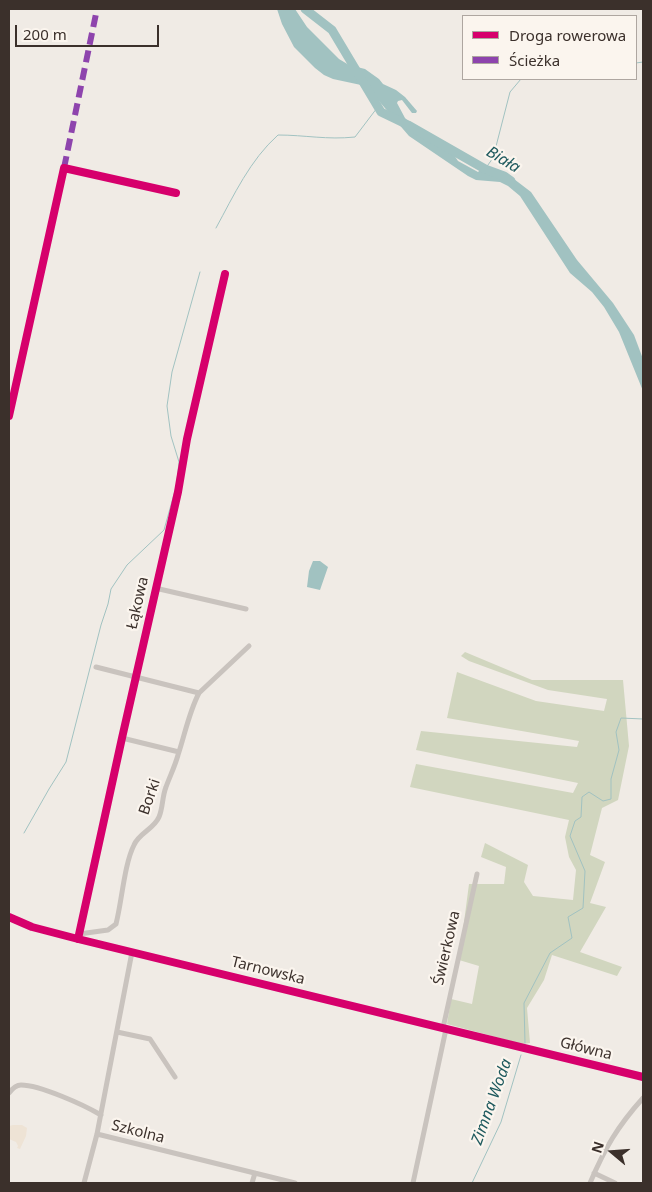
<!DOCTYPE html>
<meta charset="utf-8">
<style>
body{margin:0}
#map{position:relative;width:652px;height:1192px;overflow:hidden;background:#f0ebe5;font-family:"Noto Sans",sans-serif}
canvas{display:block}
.frame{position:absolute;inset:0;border:10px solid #3b302b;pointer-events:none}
.legend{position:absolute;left:462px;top:15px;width:175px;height:65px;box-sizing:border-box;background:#fbf5ee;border:1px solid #aea6a0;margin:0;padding:6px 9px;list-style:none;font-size:15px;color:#3b302b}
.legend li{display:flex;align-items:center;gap:10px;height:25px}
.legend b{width:25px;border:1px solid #aea6a0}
.north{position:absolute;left:587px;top:1127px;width:50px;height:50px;-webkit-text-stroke:4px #fbf5ee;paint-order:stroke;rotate:288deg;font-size:14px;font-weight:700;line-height:20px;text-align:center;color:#3b302b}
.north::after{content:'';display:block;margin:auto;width:18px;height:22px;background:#3b302b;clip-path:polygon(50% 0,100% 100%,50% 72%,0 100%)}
.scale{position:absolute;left:15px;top:25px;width:144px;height:22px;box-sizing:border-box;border:2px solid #3b302b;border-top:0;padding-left:6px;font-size:15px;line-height:18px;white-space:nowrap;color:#3b302b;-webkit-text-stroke:4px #fbf5ee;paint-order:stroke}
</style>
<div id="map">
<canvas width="652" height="1192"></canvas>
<div class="frame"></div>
<ul class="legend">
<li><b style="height:6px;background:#d6006c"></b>Droga rowerowa</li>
<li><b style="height:6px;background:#8e44ad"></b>Ścieżka</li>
</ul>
<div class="north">N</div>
<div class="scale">200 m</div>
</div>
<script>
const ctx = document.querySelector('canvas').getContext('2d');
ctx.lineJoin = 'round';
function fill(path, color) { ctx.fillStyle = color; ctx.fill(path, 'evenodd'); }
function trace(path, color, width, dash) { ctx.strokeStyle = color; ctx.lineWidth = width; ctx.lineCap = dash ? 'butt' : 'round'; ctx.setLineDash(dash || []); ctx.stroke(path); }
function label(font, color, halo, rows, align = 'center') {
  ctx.font = font + ' "Noto Sans",sans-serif'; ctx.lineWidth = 4.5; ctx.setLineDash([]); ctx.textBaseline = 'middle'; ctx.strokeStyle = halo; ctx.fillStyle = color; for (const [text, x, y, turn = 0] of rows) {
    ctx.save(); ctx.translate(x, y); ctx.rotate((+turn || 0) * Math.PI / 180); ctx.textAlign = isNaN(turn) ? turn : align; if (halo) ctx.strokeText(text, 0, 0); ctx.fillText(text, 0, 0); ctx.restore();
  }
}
fill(new Path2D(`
 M 465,652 L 532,680 L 623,680 L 629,746 L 618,800 L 602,808 L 590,855 L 605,862 L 590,903 L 606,907 L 580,952 L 622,967 L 617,976 L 552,955 L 544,980 L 527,1008 L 530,1043 L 522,1044 L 447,1024 L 451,999 L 472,1004 L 479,966 L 459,960 L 469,884 L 504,884 L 506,867 L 481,857 L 485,843 L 528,865 L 524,882 L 533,896 L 573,900 L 576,870 L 569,857 L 565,837 L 569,820 L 410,787 L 416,764 L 573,793 L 578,783 L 416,750 L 421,731 L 577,747 L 579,741 L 447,718 L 457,672 L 536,701 L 604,711 L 607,699 L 548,690 L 469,661 L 461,656 Z`), '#d1d6bf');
fill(new Path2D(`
 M 13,1125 L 22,1125 L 27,1128 L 26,1136 L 20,1149 L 17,1148 L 18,1146 L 16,1142 L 9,1139 L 9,1126 Z`), '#eee3d5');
fill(new Path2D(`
 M 277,9 L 295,9 L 307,27 L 339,59 L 349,65 L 365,69 L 379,79 L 383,84 L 396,90 L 405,97 L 417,111 L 416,113 L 412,113 L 402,100 L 398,101 L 397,103 L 405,118 L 417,131 L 450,149 L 458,161 L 478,172 L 481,169 L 490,170 L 514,179 L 531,192 L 577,260 L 613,303 L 634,335 L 643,359 L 643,391 L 619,332 L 604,307 L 592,292 L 570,273 L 520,196 L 508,186 L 500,182 L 476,180 L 468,176 L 409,136 L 378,100 L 361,85 L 333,79 L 324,75 L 315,68 L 294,47 L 282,24 Z
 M 313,561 L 320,561 L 328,567 L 320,590 L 307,587 L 309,571 Z`), '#a1c2c1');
trace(new Path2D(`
 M 636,63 L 643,62
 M 485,169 L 493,158 L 510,92 L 521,79
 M 216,228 C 234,195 250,160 278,135 C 305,135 327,140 355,137 L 377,108 L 381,112
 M 177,480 L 179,462 L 171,436 L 167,406 L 172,372 L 200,272
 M 24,833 L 49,789 L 66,762 L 101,625 L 108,604 L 111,589 L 127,565 L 164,530 L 176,487
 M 525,1043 L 524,1003 L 550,953 L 572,938 L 568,917 L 583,908 L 585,871 L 570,836 L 575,821 L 581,817 L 582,797 L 589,792 L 603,801 L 611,799 L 611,779 L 619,750 L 616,732 L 621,718 L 643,719
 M 472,1183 L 501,1122 L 521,1055`), '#a1c2c1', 1);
trace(new Path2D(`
 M 305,9 L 332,30 L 381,112 L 408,125 L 485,169 L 504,176 L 511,181`), '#a1c2c1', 9);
trace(new Path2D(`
 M 9,416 L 64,168 L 176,193
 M 155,588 L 246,609
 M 96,667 L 199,693
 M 122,738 L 179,752
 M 9,917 L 32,927 L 78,939 L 643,1077
 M 79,934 L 108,930 L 116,924 C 122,901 124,865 134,845 C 139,833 154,829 159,817 C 163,808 162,797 166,787 C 170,776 175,766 178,755 C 185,734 189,712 199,693 L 249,646
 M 78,939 L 122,738 L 178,492 L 187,439 L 225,274
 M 443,1028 L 477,874
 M 117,1032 L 150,1039 L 175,1077
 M 9,1093 C 12,1089 16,1085 21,1085 C 40,1085 84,1105 101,1115
 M 97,1134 L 295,1183
 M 594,1173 L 615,1183
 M 84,1183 L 97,1134 L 132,952
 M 252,1183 L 255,1173
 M 413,1183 L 446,1029
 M 590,1183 C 605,1148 617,1127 643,1098`), '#c9c3be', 5);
trace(new Path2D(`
 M 64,168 L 97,9`), '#8e44ad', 6, [12, 6]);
trace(new Path2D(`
 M 9,416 L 64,168 L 176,193
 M 9,917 L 32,927 L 78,939 L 643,1077
 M 78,939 L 122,738 L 178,492 L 187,439 L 225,274`), '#d6006c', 8);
label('15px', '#3b302b', '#fbf5ee', [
 ["Łąkowa",138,603,-77],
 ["Borki",150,797,-71],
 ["Świerkowa",447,948,-77],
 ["Tarnowska",268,971,14],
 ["Główna",586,1049,14],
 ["Szkolna",138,1132,14]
]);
label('italic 16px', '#1f5a5e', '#fbf5ee', [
 ["Biała",503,160,31],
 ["Zimna Woda",492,1102,-70]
]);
</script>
